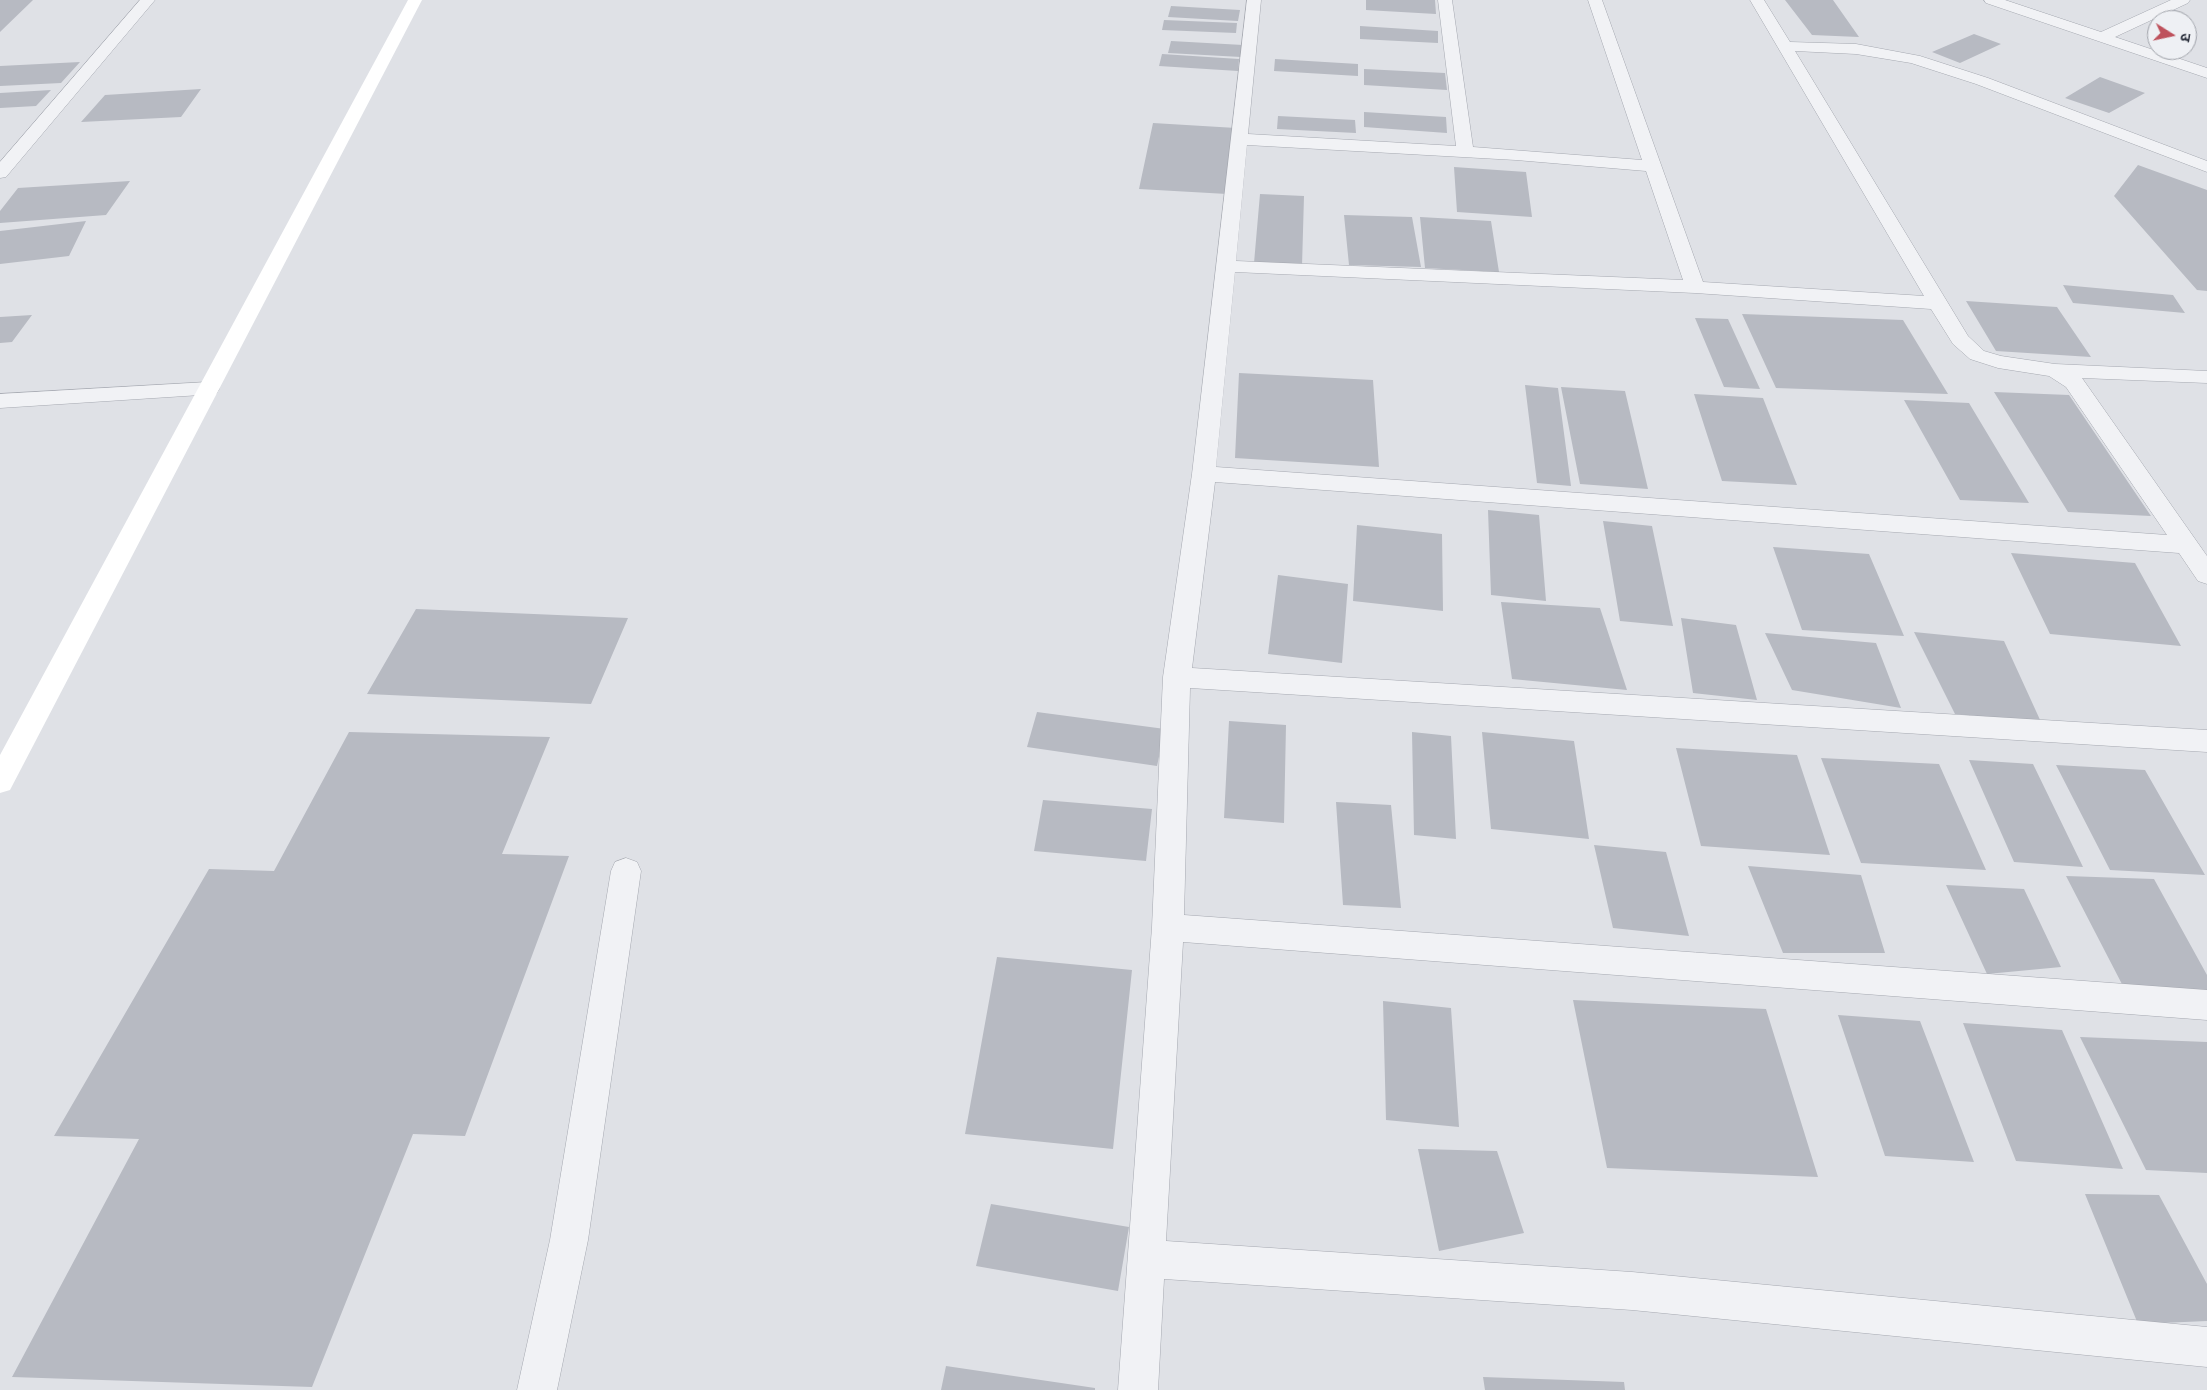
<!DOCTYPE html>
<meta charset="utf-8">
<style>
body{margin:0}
#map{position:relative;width:2207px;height:1390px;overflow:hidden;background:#dfe1e6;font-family:Mulish,"Noto Sans Devanagari",sans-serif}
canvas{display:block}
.north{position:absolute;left:2147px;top:10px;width:50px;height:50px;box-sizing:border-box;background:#eef0f4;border:1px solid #a0a3aa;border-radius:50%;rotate:100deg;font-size:14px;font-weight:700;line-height:20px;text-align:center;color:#2a2f3c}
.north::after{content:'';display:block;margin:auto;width:18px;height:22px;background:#be515c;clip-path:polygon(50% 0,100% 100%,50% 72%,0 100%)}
</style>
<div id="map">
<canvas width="2207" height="1390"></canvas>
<div class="north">उ</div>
</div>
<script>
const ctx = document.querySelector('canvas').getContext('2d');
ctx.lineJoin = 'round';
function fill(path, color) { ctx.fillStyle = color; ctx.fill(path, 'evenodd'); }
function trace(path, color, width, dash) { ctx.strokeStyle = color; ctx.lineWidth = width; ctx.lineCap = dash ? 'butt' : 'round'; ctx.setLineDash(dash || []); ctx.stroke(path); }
fill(new Path2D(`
 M 0,0 L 33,0 L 0,32 Z
 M 1366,0 L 1435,0 L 1436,14 L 1366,10 Z
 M 1785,0 L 1833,0 L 1859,37 L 1812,35 Z
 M 1171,6 L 1240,10 L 1238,21 L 1168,17 Z
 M 1164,20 L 1237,23 L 1236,33 L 1162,30 Z
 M 1360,26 L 1438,31 L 1438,43 L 1360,39 Z
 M 1974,34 L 2001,44 L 1960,63 L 1932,52 Z
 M 1171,41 L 1243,45 L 1241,57 L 1168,53 Z
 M 1162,54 L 1239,59 L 1238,71 L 1159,66 Z
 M 1275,59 L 1358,64 L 1358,76 L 1274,71 Z
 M 80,62 L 61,83 L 0,86 L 0,66 Z
 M 1364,69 L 1445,73 L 1447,90 L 1364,85 Z
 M 2100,77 L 2145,93 L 2109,113 L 2065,98 Z
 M 201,89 L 181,117 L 81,122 L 105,95 Z
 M 51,90 L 36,106 L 0,108 L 0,93 Z
 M 1364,112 L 1446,117 L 1447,133 L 1364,127 Z
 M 1278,116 L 1355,120 L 1356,133 L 1277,129 Z
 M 1153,123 L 1236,128 L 1227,194 L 1139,189 Z
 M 2138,165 L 2207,190 L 2207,291 L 2197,290 L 2114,196 Z
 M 1454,167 L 1526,172 L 1532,217 L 1457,212 Z
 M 130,181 L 106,215 L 0,223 L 0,211 L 18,188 Z
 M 1260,194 L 1304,196 L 1302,266 L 1254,263 Z
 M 1344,215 L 1412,217 L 1421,267 L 1349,265 Z
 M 1420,217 L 1491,221 L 1499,272 L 1425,268 Z
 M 86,221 L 69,256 L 0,264 L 0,231 Z
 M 2063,285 L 2173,295 L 2185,313 L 2073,303 Z
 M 1966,301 L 2057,307 L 2091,357 L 1996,351 Z
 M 1742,314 L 1903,320 L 1948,394 L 1776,388 Z
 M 32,315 L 12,342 L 0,343 L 0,317 Z
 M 1695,318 L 1728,319 L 1760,389 L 1724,387 Z
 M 1239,373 L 1373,380 L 1379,467 L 1235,458 Z
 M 1525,385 L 1558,388 L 1571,486 L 1537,483 Z
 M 1561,387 L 1625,391 L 1648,489 L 1580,484 Z
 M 1994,392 L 2069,395 L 2151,516 L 2068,512 Z
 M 1694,394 L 1763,398 L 1797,485 L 1722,481 Z
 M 1904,400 L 1969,403 L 2029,503 L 1960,500 Z
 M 1488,510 L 1539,515 L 1546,601 L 1491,595 Z
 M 1603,521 L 1652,526 L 1673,626 L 1620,621 Z
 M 1357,525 L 1442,534 L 1443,611 L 1353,601 Z
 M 1773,547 L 1869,554 L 1904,636 L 1802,630 Z
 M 2011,553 L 2135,563 L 2181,646 L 2050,634 Z
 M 1278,575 L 1348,584 L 1342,663 L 1268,654 Z
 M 1501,602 L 1600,608 L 1627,690 L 1512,679 Z
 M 416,609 L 628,618 L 591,704 L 367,694 Z
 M 1681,618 L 1736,625 L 1757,700 L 1693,693 Z
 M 1914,632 L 2004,641 L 2041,722 L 1955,714 Z
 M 1765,633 L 1876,643 L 1901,708 L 1792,690 Z
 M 1037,712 L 1165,729 L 1157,766 L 1027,747 Z
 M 1229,721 L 1286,725 L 1284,823 L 1224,818 Z
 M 349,732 L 550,737 L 502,854 L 569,856 L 465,1136 L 413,1134 L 312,1387 L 12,1377 L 139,1139 L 54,1136 L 209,869 L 274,871 Z
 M 1412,732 L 1451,736 L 1456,839 L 1414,835 Z
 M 1482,732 L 1574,741 L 1589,839 L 1491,829 Z
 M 1676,748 L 1797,755 L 1830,855 L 1701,846 Z
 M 1821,758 L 1939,764 L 1986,870 L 1861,863 Z
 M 1969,760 L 2033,764 L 2083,867 L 2014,862 Z
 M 2056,765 L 2145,770 L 2205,875 L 2110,870 Z
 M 1043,800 L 1152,809 L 1146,861 L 1034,851 Z
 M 1336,802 L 1391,805 L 1401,908 L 1343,905 Z
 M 1594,845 L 1666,852 L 1689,936 L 1613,928 Z
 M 1748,866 L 1861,875 L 1885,953 L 1783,953 Z
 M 2066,876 L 2154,879 L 2207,975 L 2207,991 L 2124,988 Z
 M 1946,885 L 2024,889 L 2061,967 L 1987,974 Z
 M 997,957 L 1132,970 L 1113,1149 L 965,1134 Z
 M 1573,1000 L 1766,1009 L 1818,1177 L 1607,1168 Z
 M 1383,1001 L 1451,1008 L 1459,1127 L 1386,1120 Z
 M 1838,1015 L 1920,1021 L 1974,1162 L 1885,1156 Z
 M 1963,1023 L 2062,1030 L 2123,1169 L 2016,1161 Z
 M 2080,1037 L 2207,1042 L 2207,1173 L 2146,1170 Z
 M 1418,1149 L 1497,1151 L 1524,1233 L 1439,1251 Z
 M 2085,1194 L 2159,1195 L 2207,1284 L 2207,1321 L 2138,1324 Z
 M 991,1204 L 1129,1227 L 1118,1291 L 976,1266 Z
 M 946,1366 L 1095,1388 L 1095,1390 L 941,1390 Z
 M 1483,1377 L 1624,1382 L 1625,1390 L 1485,1390 Z`), '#b7bac2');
const lane = new Path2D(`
 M 626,858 L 637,862 L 641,871 L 588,1240 L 557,1390 L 517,1390 L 550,1240 L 611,871 L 615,862 Z`);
const street = new Path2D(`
 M 140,0 L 155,0 L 6,177 L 0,178 L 0,162 Z
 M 1247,0 L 1261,0 L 1248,134 L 1456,146 L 1438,0 L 1452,0 L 1473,147 L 1642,160 L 1588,0 L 1602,0 L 1703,282 L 1924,296 L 1750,0 L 1764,0 L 1790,42 L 1856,44 L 1920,56 L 1988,78 L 2207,161 L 2207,172 L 1976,84 L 1911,63 L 1856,54 L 1795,51 L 1968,336 L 1984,351 L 2001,356 L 2055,364 L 2207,371 L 2207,383 L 2082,378 L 2207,556 L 2207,584 L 2198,581 L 2179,553 L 1215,482 L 1192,668 L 2207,730 L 2207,752 L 1190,688 L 1184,915 L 2207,990 L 2207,1020 L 1183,942 L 1166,1241 L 1632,1272 L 2207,1327 L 2207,1367 L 1632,1310 L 1164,1279 L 1158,1390 L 1118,1390 L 1152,927 L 1163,677 L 1192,474 ZM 1247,145 L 1516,160 L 1646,171 L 1683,280 L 1236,261 ZM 1235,272 L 1695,293 L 1931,309 L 1953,344 L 1970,359 L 1998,368 L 2049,376 L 2066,387 L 2167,535 L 1216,467 Z
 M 1984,0 L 2005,0 L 2101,32 L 2171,0 L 2190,0 L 2188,3 L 2115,37 L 2207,68 L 2207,78 L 1986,3 Z
 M 208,382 L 216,384 L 219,389 L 216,394 L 0,408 L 0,394 Z`);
trace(lane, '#a5a8b0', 1);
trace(street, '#a5a8b0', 1);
fill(lane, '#f1f2f5');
fill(street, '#f1f2f5');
fill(new Path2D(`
 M 408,0 L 422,0 L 10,790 L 0,793 L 0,755 Z`), '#fff');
</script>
